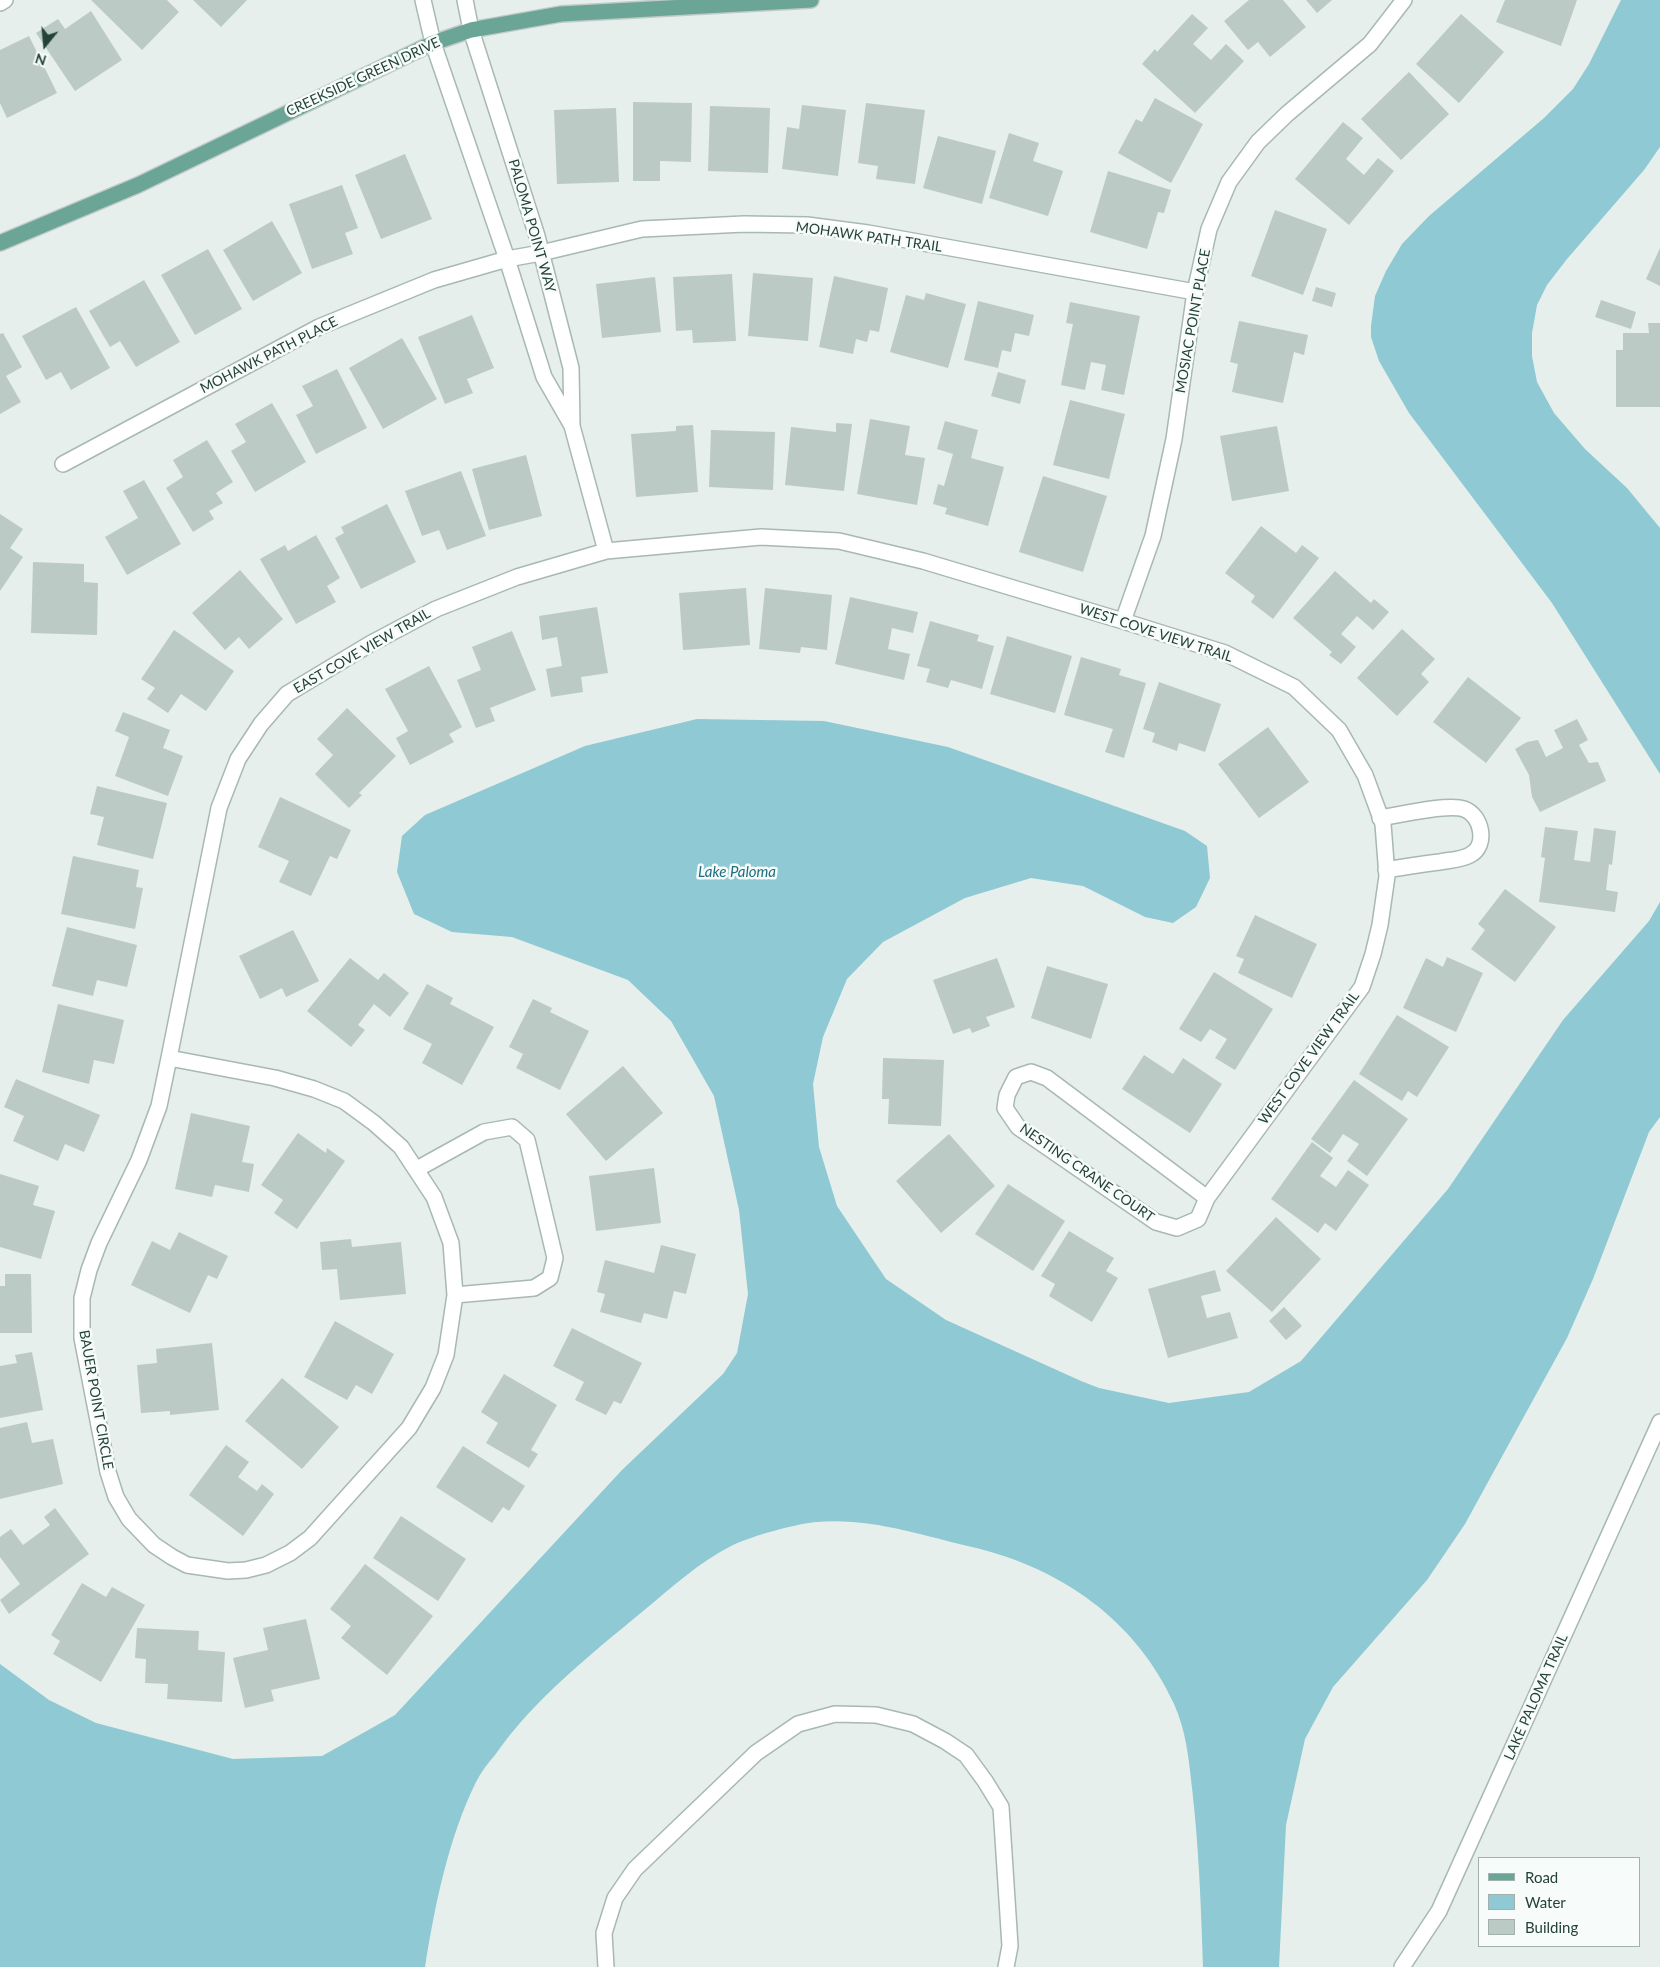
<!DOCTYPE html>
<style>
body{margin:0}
#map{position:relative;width:1660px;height:1967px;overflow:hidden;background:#e6efeb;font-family:Lato,sans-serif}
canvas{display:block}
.legend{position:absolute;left:1478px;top:1857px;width:162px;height:90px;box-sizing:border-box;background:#f7fbf9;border:1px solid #a3b1ad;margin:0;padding:6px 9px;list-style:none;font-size:15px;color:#24423a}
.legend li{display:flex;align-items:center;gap:10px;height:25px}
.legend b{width:25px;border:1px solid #a3b1ad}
.north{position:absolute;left:20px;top:20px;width:50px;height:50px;-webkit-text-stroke:4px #f7fbf9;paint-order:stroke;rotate:197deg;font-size:14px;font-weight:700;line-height:20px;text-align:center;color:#24423a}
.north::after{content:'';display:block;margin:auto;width:18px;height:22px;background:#24423a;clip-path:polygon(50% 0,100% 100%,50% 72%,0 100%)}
</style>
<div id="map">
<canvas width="1660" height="1967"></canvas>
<ul class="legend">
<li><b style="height:6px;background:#6aa596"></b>Road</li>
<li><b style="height:14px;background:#8ec9d4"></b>Water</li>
<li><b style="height:14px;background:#bbcac4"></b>Building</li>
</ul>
<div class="north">N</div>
</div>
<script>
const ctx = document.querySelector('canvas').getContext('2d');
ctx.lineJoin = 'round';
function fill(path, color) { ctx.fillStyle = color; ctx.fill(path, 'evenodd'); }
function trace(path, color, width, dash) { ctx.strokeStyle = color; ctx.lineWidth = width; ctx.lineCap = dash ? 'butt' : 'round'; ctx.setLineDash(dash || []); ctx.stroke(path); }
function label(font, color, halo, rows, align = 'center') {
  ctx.font = font + ' Lato,sans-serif'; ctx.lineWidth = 5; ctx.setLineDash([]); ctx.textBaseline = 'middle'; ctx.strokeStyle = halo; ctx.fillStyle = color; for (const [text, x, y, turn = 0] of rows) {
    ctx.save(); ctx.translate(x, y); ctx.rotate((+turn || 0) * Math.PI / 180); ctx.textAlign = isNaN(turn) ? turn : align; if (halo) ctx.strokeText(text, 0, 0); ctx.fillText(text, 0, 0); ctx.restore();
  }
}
fill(new Path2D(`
 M 1621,0 L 1660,0 L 1660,147 L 1644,170 L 1567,259 L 1547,285 L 1537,305 L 1532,333 L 1532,356 L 1537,382 L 1554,413 L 1585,449 L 1627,488 L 1660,528 L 1660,774 L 1552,603 L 1409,413 L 1379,361 L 1371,337 L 1371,326 L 1375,296 L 1386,271 L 1402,244 L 1429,216 L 1544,118 L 1573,89 L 1589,64 Z
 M 697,719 L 824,721 L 948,747 L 1185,831 L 1207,846 L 1210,878 L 1196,907 L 1173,923 L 1145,917 L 1083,886 L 1031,878 L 965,898 L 883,942 L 847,979 L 823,1037 L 813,1084 L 819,1147 L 837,1206 L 886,1279 L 946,1320 L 1081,1381 L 1099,1388 L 1169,1403 L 1249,1392 L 1301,1361 L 1448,1189 L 1563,1020 L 1649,921 L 1660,902 L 1660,1117 L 1649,1132 L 1593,1279 L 1567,1338 L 1465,1524 L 1427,1580 L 1333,1687 L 1305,1739 L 1286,1825 L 1279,1967 L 1203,1967 C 1201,1907 1199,1848 1192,1788 C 1189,1760 1186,1730 1174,1704 C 1136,1620 1061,1568 972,1547 C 921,1535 869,1517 816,1522 C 795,1524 752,1536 733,1545 C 699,1562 671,1588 642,1612 C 590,1655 534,1699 495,1755 C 488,1763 481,1772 476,1782 C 448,1839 435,1905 425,1967 L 0,1967 L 0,1664 L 49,1700 L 96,1723 L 233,1759 L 322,1756 L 395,1715 L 622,1470 L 723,1374 L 737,1353 L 748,1294 L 739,1210 L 714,1096 L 671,1021 L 628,980 L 512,937 L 452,932 L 414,914 L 397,872 L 402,836 L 425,815 L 585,746 Z`), '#8ec9d4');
fill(new Path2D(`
 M 91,0 L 167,0 L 179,12 L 142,50 Z
 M 193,0 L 247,0 L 221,27 Z
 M 1249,0 L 1283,0 L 1306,27 L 1270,57 L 1258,42 L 1248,50 L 1224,21 Z
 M 1306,0 L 1332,0 L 1317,13 Z
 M 1505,0 L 1577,0 L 1561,46 L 1496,22 Z
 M 91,11 L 122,60 L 75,91 L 36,33 L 58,19 L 65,29 Z
 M 1192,14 L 1208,28 L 1193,44 L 1211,60 L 1226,44 L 1244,61 L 1195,113 L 1142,64 L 1155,49 L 1157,52 Z
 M 1461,14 L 1504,52 L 1459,103 L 1416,64 Z
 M 29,36 L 57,93 L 7,118 L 0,103 L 0,50 Z
 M 1409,72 L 1449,114 L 1401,160 L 1361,119 Z
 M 1155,98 L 1203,124 L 1171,183 L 1118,153 L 1136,119 L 1142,122 Z
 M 633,102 L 692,103 L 691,162 L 660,161 L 660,181 L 633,181 Z
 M 866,103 L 925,110 L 915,184 L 876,179 L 878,166 L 858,163 Z
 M 802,105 L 846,110 L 838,176 L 782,169 L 787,127 L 799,129 Z
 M 710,106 L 770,108 L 768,173 L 708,171 Z
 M 616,108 L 619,182 L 557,184 L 554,110 Z
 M 1343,122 L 1363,138 L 1346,159 L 1364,175 L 1378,158 L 1394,171 L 1349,225 L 1295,179 Z
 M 1009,133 L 1039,143 L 1033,161 L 1063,171 L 1048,216 L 989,198 Z
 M 938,136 L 996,151 L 982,204 L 923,188 Z
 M 405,154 L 432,219 L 381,239 L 355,175 Z
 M 1108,171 L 1171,190 L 1164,213 L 1158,212 L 1147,249 L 1090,232 Z
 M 342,185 L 358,228 L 345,233 L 353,254 L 312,269 L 289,204 Z
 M 1275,210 L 1327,229 L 1303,295 L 1251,276 Z
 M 272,221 L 302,273 L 253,301 L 223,250 Z
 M 1660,248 L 1660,286 L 1646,279 Z
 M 208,249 L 242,309 L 195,335 L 161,275 Z
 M 753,273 L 813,278 L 808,341 L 748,336 Z
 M 732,274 L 736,341 L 693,343 L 692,330 L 676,331 L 673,277 Z
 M 834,276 L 888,288 L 879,332 L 870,330 L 867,342 L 856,339 L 853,354 L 819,347 Z
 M 655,277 L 661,332 L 602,338 L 596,284 Z
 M 144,280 L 180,342 L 136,367 L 120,341 L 110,347 L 89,311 Z
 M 1316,287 L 1336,293 L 1332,307 L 1312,301 Z
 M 926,293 L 966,304 L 948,368 L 890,352 L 906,295 L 924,300 Z
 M 1601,300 L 1636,312 L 1631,329 L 1595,317 Z
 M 978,301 L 1034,315 L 1029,336 L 1015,333 L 1011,352 L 1002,350 L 998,368 L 964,360 Z
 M 1070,302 L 1140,316 L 1124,395 L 1101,390 L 1106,365 L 1091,362 L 1085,390 L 1061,385 L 1073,324 L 1066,323 Z
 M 76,307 L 110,368 L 71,390 L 61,372 L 46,380 L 22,336 Z
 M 472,315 L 494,368 L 467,379 L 473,393 L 445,404 L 418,337 Z
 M 1239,321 L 1308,335 L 1304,355 L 1294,352 L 1283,403 L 1232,392 L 1238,364 L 1230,362 Z
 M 1648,323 L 1660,323 L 1660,407 L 1616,407 L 1616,350 L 1623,350 L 1623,333 L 1649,333 Z
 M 3,333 L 22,367 L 6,376 L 21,402 L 0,414 L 0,334 Z
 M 402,338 L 437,399 L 383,429 L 349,368 Z
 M 337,369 L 367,428 L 316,454 L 296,415 L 313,406 L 302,386 Z
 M 998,372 L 1026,380 L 1020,404 L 991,396 Z
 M 1070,400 L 1125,414 L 1109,479 L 1053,465 Z
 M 272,403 L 306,462 L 255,492 L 231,451 L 246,442 L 235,424 Z
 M 870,419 L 910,426 L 905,455 L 925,458 L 917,505 L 857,494 Z
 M 945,421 L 978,430 L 971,458 L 1004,467 L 988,526 L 945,514 L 947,508 L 933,504 L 938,484 L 944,486 L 953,454 L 937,449 Z
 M 836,423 L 852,424 L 844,491 L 785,485 L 791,427 L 836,432 Z
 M 693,425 L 698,492 L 636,497 L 631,434 L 676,431 L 676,426 Z
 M 1277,426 L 1289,491 L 1232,501 L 1220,436 Z
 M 711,430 L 775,432 L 773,490 L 709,487 Z
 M 207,440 L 233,482 L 216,493 L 223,503 L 209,511 L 214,519 L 193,532 L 166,488 L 183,477 L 173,460 Z
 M 526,455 L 542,516 L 489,530 L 472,469 Z
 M 461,471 L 486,536 L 447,550 L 439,530 L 422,536 L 405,491 Z
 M 1043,476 L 1107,496 L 1083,572 L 1019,552 Z
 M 144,480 L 181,544 L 127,575 L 105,537 L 138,518 L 123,491 Z
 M 387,504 L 416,562 L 361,589 L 335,538 L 344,533 L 341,527 Z
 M 0,514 L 23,529 L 10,548 L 23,557 L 0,591 Z
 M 1261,526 L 1296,553 L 1302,545 L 1319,558 L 1273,619 L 1251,602 L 1255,596 L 1225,573 Z
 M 316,535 L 340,578 L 327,586 L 336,602 L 296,624 L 260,559 L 285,545 L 288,551 Z
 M 33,562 L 84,564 L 84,582 L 98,583 L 97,635 L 31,633 Z
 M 240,570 L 283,619 L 249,649 L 239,637 L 225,650 L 192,613 Z
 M 1335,571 L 1371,603 L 1374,599 L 1389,612 L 1373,630 L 1357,616 L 1341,634 L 1356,647 L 1341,664 L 1329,655 L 1332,652 L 1293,618 Z
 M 746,588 L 750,645 L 683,650 L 679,593 Z
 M 765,588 L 832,595 L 827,650 L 801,647 L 800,653 L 759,649 Z
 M 850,597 L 918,612 L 913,633 L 892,628 L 888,649 L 910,654 L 904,680 L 835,664 Z
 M 597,607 L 608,673 L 581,677 L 583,692 L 551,697 L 546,669 L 562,666 L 557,637 L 542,640 L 539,616 Z
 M 930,621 L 979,635 L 977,641 L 994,646 L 982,689 L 951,680 L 948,688 L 926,682 L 930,669 L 917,666 Z
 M 1402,629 L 1435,659 L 1421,674 L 1429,682 L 1397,716 L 1357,678 Z
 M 174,630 L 234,671 L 206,711 L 181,694 L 168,713 L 147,699 L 155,688 L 141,679 Z
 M 512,631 L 536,690 L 490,708 L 495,721 L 476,728 L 457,680 L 481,670 L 472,647 Z
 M 1007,636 L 1072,656 L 1055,713 L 990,694 Z
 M 1081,657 L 1121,669 L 1119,675 L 1146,683 L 1124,758 L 1105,752 L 1113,729 L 1064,715 Z
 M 429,666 L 462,727 L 449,734 L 454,742 L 410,765 L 396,738 L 408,731 L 385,689 Z
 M 1468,677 L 1521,718 L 1486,763 L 1433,722 Z
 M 1159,682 L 1221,704 L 1205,752 L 1179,743 L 1177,751 L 1152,742 L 1155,733 L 1143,729 Z
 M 347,708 L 396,756 L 359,793 L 362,795 L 349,808 L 315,774 L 333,755 L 317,739 Z
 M 123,712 L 170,730 L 163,748 L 183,756 L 168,796 L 115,776 L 129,737 L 115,731 Z
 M 1577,719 L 1588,740 L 1579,745 L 1589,763 L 1598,762 L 1606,781 L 1540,812 L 1532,797 L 1529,775 L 1515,749 L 1527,742 L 1538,740 L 1546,757 L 1563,748 L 1554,730 Z
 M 1268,727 L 1309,782 L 1259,818 L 1218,764 Z
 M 97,786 L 167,803 L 153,859 L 97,845 L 104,817 L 90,814 Z
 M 280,797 L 351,830 L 337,859 L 330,856 L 311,896 L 279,882 L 289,861 L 258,847 Z
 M 1545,827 L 1578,831 L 1574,860 L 1590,862 L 1594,828 L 1616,831 L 1612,865 L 1609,864 L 1606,890 L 1618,892 L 1615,912 L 1539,902 L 1545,858 L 1541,857 Z
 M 73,856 L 139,870 L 136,887 L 143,888 L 135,929 L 61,914 Z
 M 1505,889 L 1556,927 L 1515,982 L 1471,949 L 1485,930 L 1478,924 Z
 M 1255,915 L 1317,944 L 1292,998 L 1238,973 L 1244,959 L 1236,956 Z
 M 67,927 L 137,945 L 127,987 L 97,980 L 93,996 L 52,986 Z
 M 293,930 L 319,981 L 286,997 L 282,988 L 260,999 L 239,956 Z
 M 1447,957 L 1483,973 L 1456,1032 L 1403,1008 L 1426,958 L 1443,967 Z
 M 350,958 L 378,980 L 384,973 L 409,993 L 390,1017 L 374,1004 L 358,1025 L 365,1030 L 351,1047 L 307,1011 Z
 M 997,958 L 1015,1007 L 986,1017 L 990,1026 L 972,1033 L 970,1028 L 953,1034 L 933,980 Z
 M 1047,966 L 1108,984 L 1091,1039 L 1031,1018 Z
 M 1214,972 L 1273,1009 L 1235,1070 L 1215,1058 L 1227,1039 L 1210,1029 L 1201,1042 L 1179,1029 Z
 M 427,984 L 453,998 L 450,1004 L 494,1027 L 462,1085 L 422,1063 L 432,1044 L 403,1029 Z
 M 533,999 L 552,1008 L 550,1012 L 589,1031 L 560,1090 L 516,1068 L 523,1054 L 509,1047 Z
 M 58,1004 L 124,1020 L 114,1064 L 94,1060 L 89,1084 L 42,1072 Z
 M 1397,1015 L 1449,1047 L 1417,1097 L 1408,1091 L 1402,1101 L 1359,1074 Z
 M 1144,1055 L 1173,1074 L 1183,1058 L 1222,1084 L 1190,1133 L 1122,1089 Z
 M 883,1058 L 944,1060 L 941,1126 L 888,1124 L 889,1099 L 882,1099 Z
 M 623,1066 L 663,1113 L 606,1161 L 566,1114 Z
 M 16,1079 L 100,1115 L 84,1152 L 65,1144 L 58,1161 L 13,1141 L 24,1116 L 4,1107 Z
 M 1354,1080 L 1408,1119 L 1367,1176 L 1347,1161 L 1359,1144 L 1343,1134 L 1330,1153 L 1311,1139 Z
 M 191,1113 L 250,1126 L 242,1162 L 254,1164 L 249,1192 L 215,1185 L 212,1197 L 175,1189 Z
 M 298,1133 L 326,1153 L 327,1148 L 345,1161 L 297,1229 L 274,1213 L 283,1200 L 261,1185 Z
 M 949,1134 L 995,1186 L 941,1233 L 896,1181 Z
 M 1312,1142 L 1333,1158 L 1320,1176 L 1336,1187 L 1348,1170 L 1369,1185 L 1336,1231 L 1325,1223 L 1318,1233 L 1271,1199 Z
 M 654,1168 L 661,1223 L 596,1231 L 589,1176 Z
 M 0,1174 L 39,1186 L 33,1205 L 55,1211 L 41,1259 L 0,1247 Z
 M 1008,1184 L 1065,1221 L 1033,1271 L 975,1234 Z
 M 1276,1217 L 1321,1259 L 1272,1312 L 1226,1271 Z
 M 1069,1231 L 1114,1258 L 1106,1271 L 1118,1278 L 1092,1322 L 1049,1296 L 1055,1284 L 1041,1276 Z
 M 179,1232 L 228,1256 L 217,1279 L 208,1275 L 190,1313 L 131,1285 L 152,1241 L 170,1250 Z
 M 351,1239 L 352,1247 L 401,1242 L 406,1294 L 340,1300 L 337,1269 L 322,1270 L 320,1242 Z
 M 661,1245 L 696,1254 L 686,1294 L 674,1291 L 667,1319 L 644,1313 L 641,1323 L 600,1312 L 605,1294 L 597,1292 L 605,1260 L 654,1273 Z
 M 1215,1270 L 1221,1291 L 1201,1296 L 1207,1318 L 1230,1312 L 1238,1338 L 1168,1358 L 1148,1289 Z
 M 5,1274 L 31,1274 L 32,1333 L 0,1333 L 0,1286 L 5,1286 Z
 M 1284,1307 L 1302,1326 L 1286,1340 L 1269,1321 Z
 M 335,1321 L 394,1354 L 372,1394 L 356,1385 L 347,1400 L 304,1377 Z
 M 572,1328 L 642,1363 L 621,1404 L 614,1401 L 606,1415 L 575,1400 L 584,1382 L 553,1366 Z
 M 212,1343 L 219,1410 L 170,1415 L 170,1411 L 141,1413 L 137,1365 L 157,1363 L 156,1349 Z
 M 32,1352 L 43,1410 L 0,1418 L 0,1366 L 17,1363 L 15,1355 Z
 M 504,1374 L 557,1405 L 531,1450 L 538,1454 L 529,1468 L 486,1443 L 498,1423 L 481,1412 Z
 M 282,1378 L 339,1427 L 302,1469 L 245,1421 Z
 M 27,1422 L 32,1443 L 53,1439 L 63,1484 L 0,1499 L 0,1428 Z
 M 226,1445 L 249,1462 L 238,1477 L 257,1491 L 262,1484 L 274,1494 L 243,1536 L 189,1495 Z
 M 463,1446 L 525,1486 L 509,1511 L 503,1507 L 492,1523 L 436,1487 Z
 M 55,1508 L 89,1554 L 9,1614 L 0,1600 L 20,1584 L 0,1557 L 0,1537 L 11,1529 L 23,1545 L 50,1525 L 44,1517 Z
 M 401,1516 L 466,1559 L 438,1601 L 373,1558 Z
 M 365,1564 L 433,1616 L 387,1675 L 341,1638 L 351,1626 L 330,1609 Z
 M 82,1583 L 106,1597 L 112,1587 L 145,1605 L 101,1682 L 53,1654 L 60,1641 L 51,1635 Z
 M 306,1619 L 320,1679 L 271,1690 L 274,1701 L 245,1708 L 233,1658 L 268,1650 L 263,1628 Z
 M 137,1628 L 199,1631 L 198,1650 L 225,1652 L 222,1702 L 167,1699 L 168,1684 L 145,1683 L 146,1659 L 135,1658 Z`), '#bbcac4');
const minor = new Path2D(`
 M 423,0 L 433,43 L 507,259 L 544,377 L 571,424
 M 465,0 L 471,30 L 537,236 L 571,368 L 572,426 L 606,551
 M 0,3 L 5,0
 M 63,464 L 319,327 L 434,280 L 507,259 L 541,253 L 642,229 L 744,224 L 807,225 L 868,233 L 1195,292
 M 1123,621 L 1153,536 L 1174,439 L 1195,292 L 1209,229 L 1229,182 L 1258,142 L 1287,114 L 1370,44 L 1404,0
 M 1380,818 C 1399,815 1448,803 1464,809 C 1482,815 1488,846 1470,855 C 1461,860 1449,860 1440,862 C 1422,864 1404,867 1386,870
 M 169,1058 L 275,1078 L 314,1089 L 344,1101 L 374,1123 L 401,1147 L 434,1197 L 451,1243 L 455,1295 L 446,1355 L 433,1388 L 409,1428 L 310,1538 L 290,1553 L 266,1565 L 246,1570 L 228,1571 L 187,1565 L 172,1557 L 154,1545 L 129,1519 L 116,1497 L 108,1472 L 82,1338 L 82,1298 L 89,1270 L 99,1243 L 139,1160 L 159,1106 L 169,1058 L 219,808 L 238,759 L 261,724 L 287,694 L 370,644 L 436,609 L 517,577 L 606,551 L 761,537 L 839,541 L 923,561 L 1123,621 L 1225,653 L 1294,687 L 1339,730 L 1365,775 L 1383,824 L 1387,876 L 1380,925 L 1373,954 L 1362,987 L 1207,1198
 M 1031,1072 L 1047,1078 L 1207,1198 L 1198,1219 L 1177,1228 L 1156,1222 L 1018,1127 L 1005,1108 L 1007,1095 L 1016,1077 Z
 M 417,1169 L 484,1132 L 512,1127 L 527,1140 L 555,1258 L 550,1278 L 534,1288 L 455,1295
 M 606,1967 L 604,1933 L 615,1898 L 635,1869 L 756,1753 L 798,1724 L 835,1714 L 876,1715 L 913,1724 L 945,1741 L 966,1755 L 985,1781 L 1001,1807 L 1010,1946 L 1006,1967
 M 1402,1967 L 1439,1911 L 1660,1422`);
const major = new Path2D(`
 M 0,243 L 138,185 L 433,43 L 471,30 L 561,14 L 811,0`);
trace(minor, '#a8b8b2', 18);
trace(major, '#c2cac8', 18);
trace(minor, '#fff', 15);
trace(major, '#6aa596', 15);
label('14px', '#24423a', '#f7fbf9', [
 ["CREEKSIDE GREEN DRIVE",363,77,-25],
 ["PALOMA POINT WAY",532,226,74],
 ["MOHAWK PATH TRAIL",869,237,8],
 ["MOSIAC POINT PLACE",1193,321,-80],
 ["MOHAWK PATH PLACE",269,355,-27],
 ["WEST COVE VIEW TRAIL",1156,633,18],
 ["EAST COVE VIEW TRAIL",362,651,-30],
 ["WEST COVE VIEW TRAIL",1309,1058,-54],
 ["NESTING CRANE COURT",1087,1173,35],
 ["BAUER POINT CIRCLE",96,1400,80],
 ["LAKE PALOMA TRAIL",1536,1697,-66]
]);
label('italic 15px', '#1c6f80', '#f7fbf9', [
 ["Lake Paloma",737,872]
]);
</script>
